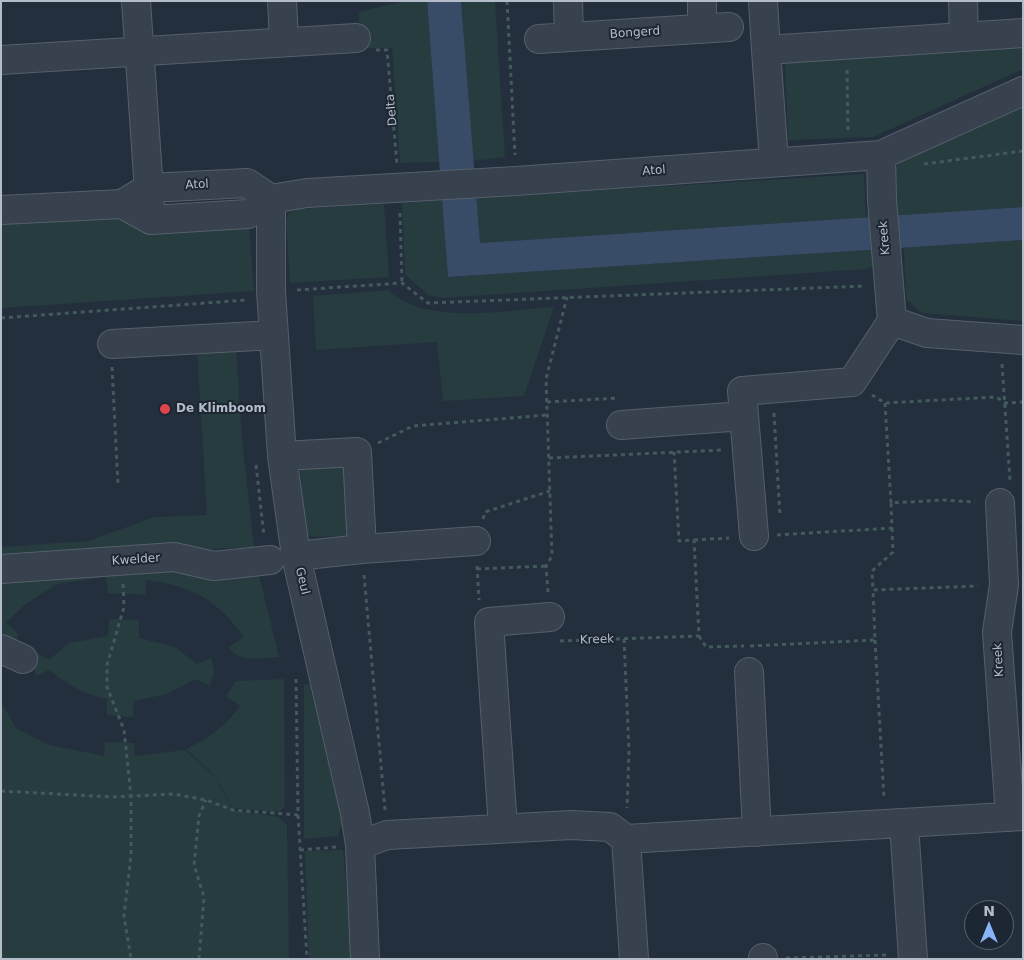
<!DOCTYPE html>
<style>
body{margin:0}
#map{position:relative;width:1024px;height:960px;overflow:hidden;background:#242f3e;font-family:"DejaVu Sans",sans-serif}
canvas{display:block}
.frame{position:absolute;inset:0;border:2px solid #b4bcc9;pointer-events:none}
.north{position:absolute;left:964px;top:900px;width:50px;height:50px;box-sizing:border-box;background:#1d2633;border:1px solid #59626f;border-radius:50%;rotate:0deg;font-size:14px;font-weight:700;line-height:20px;text-align:center;color:#b4bcc9}
.north::after{content:'';display:block;margin:auto;width:18px;height:22px;background:#8ab4f8;clip-path:polygon(50% 0,100% 100%,50% 72%,0 100%)}
</style>
<div id="map">
<canvas width="1024" height="960"></canvas>
<div class="frame"></div>
<div class="north">N</div>
</div>
<script>
const ctx = document.querySelector('canvas').getContext('2d');
ctx.lineJoin = 'round';
function fill(path, color) { ctx.fillStyle = color; ctx.fill(path, 'evenodd'); }
function trace(path, color, width, dash) { ctx.strokeStyle = color; ctx.lineWidth = width; ctx.lineCap = dash ? 'butt' : 'round'; ctx.setLineDash(dash || []); ctx.stroke(path); }
function label(font, color, halo, rows, align = 'center') {
  ctx.font = font + ' "DejaVu Sans",sans-serif'; ctx.lineWidth = 4; ctx.setLineDash([]); ctx.textBaseline = 'middle'; ctx.strokeStyle = halo; ctx.fillStyle = color; for (const [text, x, y, turn = 0] of rows) {
    ctx.save(); ctx.translate(x, y); ctx.rotate((+turn || 0) * Math.PI / 180); ctx.textAlign = isNaN(turn) ? turn : align; if (halo) ctx.strokeText(text, 0, 0); ctx.fillText(text, 0, 0); ctx.restore();
  }
}
fill(new Path2D(`
 M 405,1 L 427,1 L 440,162 L 400,163 L 392,48 L 360,48 L 359,12 Z
 M 461,1 L 495,1 L 505,157 L 473,161 Z
 M 1023,42 L 1023,69 L 873,137 L 788,140 L 785,58 Z
 M 1023,103 L 1023,207 L 480,243 L 476,198 L 864,174 L 866,217 L 900,162 L 914,153 Z
 M 443,200 L 448,277 L 1023,240 L 1023,321 L 922,313 L 906,299 L 904,248 L 867,269 L 442,298 L 428,295 L 405,274 L 402,203 Z
 M 384,204 L 389,277 L 290,283 L 286,220 L 289,213 L 298,209 Z
 M 115,218 L 249,224 L 254,291 L 1,308 L 1,223 Z
 M 388,290 C 425,326 506,310 554,307 L 524,396 L 443,401 L 437,342 L 316,350 L 313,296 Z
 M 236,347 L 242,440 L 254,547 L 1,559 L 1,547 L 88,541 L 155,517 L 207,515 L 197,351 Z
 M 347,456 L 360,535 L 313,537 L 305,533 L 300,464 Z
 M 176,566 L 258,571 L 279,657 C 260,658 241,664 228,647 L 244,637 C 217,599 191,586 146,580 L 146,595 L 108,593 L 106,577 L 57,584 L 26,604 L 6,622 L 19,635 L 12,647 L 1,641 L 1,583 L 7,578 Z
 M 109,619 L 139,620 L 139,638 L 175,647 L 197,664 L 211,658 L 214,672 L 210,686 L 196,679 L 167,694 L 134,701 L 133,717 L 107,715 L 107,699 C 84,694 68,685 49,670 L 36,676 L 34,663 L 36,652 L 49,660 L 69,643 L 108,636 Z
 M 284,679 L 285,806 L 279,812 L 233,808 L 214,775 L 186,749 C 206,740 227,725 240,706 L 226,696 L 236,681 Z
 M 312,684 L 343,820 L 338,836 L 304,839 L 304,685 Z
 M 1,702 L 16,728 L 49,745 L 104,756 L 105,742 L 134,743 L 135,756 L 185,750 L 214,776 L 233,810 L 279,817 L 287,825 L 289,959 L 1,959 Z
 M 343,850 L 352,959 L 309,959 L 305,851 Z`), '#263c3f');
fill(new Path2D(`
 M 427,1 L 461,1 L 480,243 L 1023,207 L 1023,240 L 448,277 Z`), '#394c67');
const minor = new Path2D(`
 M 136,1 L 150,206
 M 282,1 L 284,41
 M 568,1 L 569,37
 M 702,1 L 702,29
 M 763,1 L 766,50
 M 963,1 L 964,37
 M 539,39 L 729,27
 M 1,60 L 356,38
 M 774,162 L 766,50 L 1023,33
 M 271,199 L 271,291 L 282,456 L 296,556 L 355,813 L 360,845 L 365,959
 M 122,204 L 151,220 L 248,214 L 271,199 L 307,193 L 516,181 L 881,155 L 1023,91
 M 1,210 L 122,204 L 149,188 L 247,183 L 271,199
 M 892,321 L 927,333 L 1023,340
 M 112,344 L 274,335
 M 621,425 L 744,416
 M 282,456 L 357,452 L 362,549
 M 1000,503 L 1004,585 L 997,632 L 1010,817
 M 754,536 L 742,391 L 852,382 L 892,321 L 882,200 L 881,155
 M 296,556 L 362,549 L 476,541
 M 1,569 L 174,557 L 214,566 L 270,560
 M 1,649 L 23,659
 M 749,672 L 757,832
 M 904,824 L 913,959
 M 503,828 L 489,622 L 550,617
 M 626,839 L 634,959
 M 360,845 L 387,835 L 571,825 L 610,827 L 626,839 L 1023,816
 M 763,958 L 763,959`);
trace(minor, '#565f6c', 30);
trace(new Path2D(`
 M 507,1 L 515,155
 M 376,50 L 387,50 L 397,165
 M 847,70 L 848,134
 M 924,164 L 1023,151
 M 400,213 L 402,283
 M 297,290 L 402,283 L 428,303 L 865,286
 M 1,318 L 247,300
 M 1002,364 L 1010,480
 M 112,367 L 118,485
 M 872,395 L 885,403 L 996,397 L 1006,403 L 1023,402
 M 547,402 L 619,398
 M 885,403 L 891,503
 M 774,413 L 780,516
 M 378,443 L 413,426 L 547,415
 M 549,458 L 723,450
 M 256,465 L 264,536
 M 483,519 L 485,512 L 550,491
 M 892,528 L 893,552 L 872,571 L 873,590 L 978,586
 M 777,535 L 892,528 L 891,503 L 944,500 L 975,502
 M 694,540 L 729,538
 M 477,566 L 479,600
 M 477,569 L 546,566
 M 364,575 L 385,810
 M 123,584 L 124,607 L 107,665 L 107,687 L 124,730 L 131,796 L 131,855 L 124,916 L 131,959
 M 548,592 L 546,566 L 552,556 L 546,379 L 567,297
 M 699,636 L 706,647 L 744,646
 M 624,639 L 629,751 L 627,808
 M 875,640 L 884,799
 M 560,641 L 699,636 L 694,540 L 679,541 L 674,452
 M 750,646 L 875,640 L 873,590
 M 296,679 L 298,815 L 307,959
 M 1,791 L 113,797 L 174,794 L 206,800 L 233,810 L 298,815
 M 300,850 L 336,847
 M 786,958 L 887,955
 M 199,959 L 204,897 L 194,865 L 199,816 L 206,800`), '#44595c', 3, [4, 4]);
trace(minor, '#38414e', 28);
for (const [x, y, r, color] of [
 [165,409,6,"#e0444e"]
]) { const dot = new Path2D(); dot.arc(x, y, r, 0, 2 * Math.PI); ctx.fillStyle = color; ctx.fill(dot); trace(dot, '#1d2633', 2); }
label('12px', '#b4bcc9', '#1d2633', [
 ["Bongerd",635,33,-4],
 ["Delta",392,110,-95],
 ["Atol",654,171,-4],
 ["Atol",197,185,-3],
 ["Kreek",885,238,-95],
 ["Kwelder",136,560,-4],
 ["Geul",302,581,77],
 ["Kreek",597,640,-2],
 ["Kreek",999,660,-94]
]);
label('bold 12px', '#b4bcc9', '#1d2633', [
 ["De Klimboom",176,409]
], 'left');
</script>
